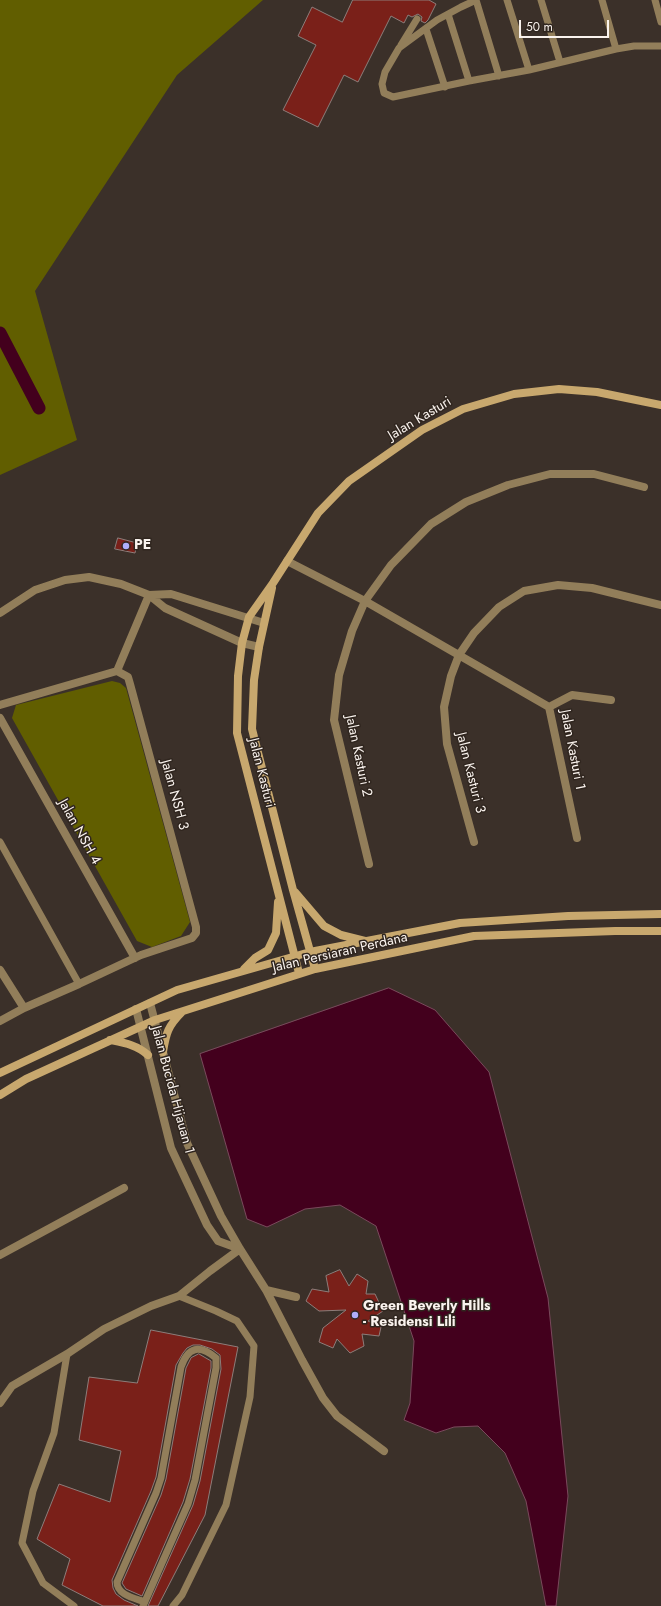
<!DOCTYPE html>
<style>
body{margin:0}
#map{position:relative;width:661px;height:1606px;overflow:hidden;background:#3b3029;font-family:Jost,sans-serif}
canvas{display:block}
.scale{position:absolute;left:519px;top:20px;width:90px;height:18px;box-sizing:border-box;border:2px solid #faf3ee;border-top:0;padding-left:5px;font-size:12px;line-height:14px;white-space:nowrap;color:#faf3ee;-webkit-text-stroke:3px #30261f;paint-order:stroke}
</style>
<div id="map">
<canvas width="661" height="1606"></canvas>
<div class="scale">50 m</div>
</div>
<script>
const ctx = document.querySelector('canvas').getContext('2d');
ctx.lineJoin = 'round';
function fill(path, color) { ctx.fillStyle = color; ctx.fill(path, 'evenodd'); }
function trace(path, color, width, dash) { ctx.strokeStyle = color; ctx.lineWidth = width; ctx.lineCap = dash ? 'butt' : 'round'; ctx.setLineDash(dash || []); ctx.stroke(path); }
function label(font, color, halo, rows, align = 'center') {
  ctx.font = font + ' Jost,sans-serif'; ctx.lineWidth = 3; ctx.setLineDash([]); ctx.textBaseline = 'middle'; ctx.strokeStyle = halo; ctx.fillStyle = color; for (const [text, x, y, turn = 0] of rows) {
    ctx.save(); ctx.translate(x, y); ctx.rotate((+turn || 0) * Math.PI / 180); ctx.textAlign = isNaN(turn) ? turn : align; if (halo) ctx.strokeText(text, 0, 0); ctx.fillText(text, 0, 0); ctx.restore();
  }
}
fill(new Path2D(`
 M 0,0 L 263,0 L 177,75 L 35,291 L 77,440 L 0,475 Z
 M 112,681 L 120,683 L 126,688 L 190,922 L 181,936 L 152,947 L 137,941 L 12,718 L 16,705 Z`), '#615e00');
const water = new Path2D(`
 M 389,988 L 435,1010 L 489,1072 L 548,1298 L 568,1496 L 556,1606 L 546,1606 L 526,1501 L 505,1453 L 478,1426 L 454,1427 L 436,1433 L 404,1420 L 410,1403 L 414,1341 L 376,1226 L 340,1205 L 305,1209 L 267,1227 L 247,1219 L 200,1054 Z`);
fill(water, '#43001d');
trace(water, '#7a495c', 1);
trace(new Path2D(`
 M 0,333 L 39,408`), '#43001d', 13);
const building = new Path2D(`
 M 353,0 L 429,0 L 436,4 L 428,20 L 425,23 L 421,21 L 422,17 L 418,14 L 412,17 L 408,15 L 404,23 L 391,16 L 358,82 L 344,75 L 318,127 L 283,110 L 316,45 L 298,36 L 312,7 L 342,22 Z
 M 118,538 L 137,543 L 135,553 L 115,549 Z
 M 340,1270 L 349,1286 L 357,1274 L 368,1281 L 366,1294 L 375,1294 L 383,1311 L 368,1321 L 381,1327 L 379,1336 L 362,1334 L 364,1346 L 350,1353 L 337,1339 L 333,1348 L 319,1342 L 323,1328 L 346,1310 L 319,1311 L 306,1301 L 312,1289 L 329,1292 L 326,1276 Z
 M 151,1330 L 238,1347 L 205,1515 L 158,1606 L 148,1606 L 193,1505 L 200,1481 L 221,1369 L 220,1355 L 212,1349 L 200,1345 L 193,1345 L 187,1348 L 183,1353 L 176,1365 L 156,1477 L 151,1491 L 112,1580 L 113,1588 L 116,1594 L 124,1600 L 138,1606 L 103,1606 L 62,1585 L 70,1559 L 37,1539 L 59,1484 L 110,1502 L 121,1451 L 79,1440 L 89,1377 L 137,1383 Z
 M 199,1354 L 211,1361 L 211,1368 L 190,1479 L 183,1502 L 142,1596 L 126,1589 L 122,1583 L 161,1495 L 166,1479 L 186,1368 L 191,1358 Z`);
fill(building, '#7a2019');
trace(building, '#8d7d7a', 1);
trace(new Path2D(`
 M 476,0 L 461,7 L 437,20 L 399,48 L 385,72 L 382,84 L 384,93 L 393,97 L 469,81 L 529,70 L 616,49 L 634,46 L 661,46
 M 476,0 L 499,76
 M 507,0 L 529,70
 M 541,0 L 560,62
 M 602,0 L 616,49
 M 655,0 L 661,22
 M 448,14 L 469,81
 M 426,29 L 445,87
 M 401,45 L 417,19
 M 0,842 L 79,984
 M 67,1354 L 54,1433 L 33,1491 L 22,1543 L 43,1583 L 74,1606
 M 143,1606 L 188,1504 L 195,1480 L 216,1368 L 216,1358 C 199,1344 188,1347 181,1367 L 161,1478 L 156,1493 L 117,1582 C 117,1595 134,1598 145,1602
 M 173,1606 L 182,1595 L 226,1505 L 250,1397 L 254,1346 L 237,1321 L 216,1311 L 179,1296`), '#927e5a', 7);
trace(new Path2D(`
 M 287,561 L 365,601 L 549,707
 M 149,595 L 171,594 L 264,623
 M 0,613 L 35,590 L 65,580 L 89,577 L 121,584 L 149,595 L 165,608 L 242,643 L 259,647
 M 0,705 L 117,671 L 149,595
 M 0,718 L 135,958
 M 577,838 L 549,707 L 572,695 L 611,700
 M 474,842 L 447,744 L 444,707 L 451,676 L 459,655 L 474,633 L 499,607 L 524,591 L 558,585 L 592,588 L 661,605
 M 369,864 L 334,720 L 339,675 L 352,631 L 365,601 L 391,565 L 431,524 L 466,502 L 508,485 L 550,474 L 594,474 L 644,487
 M 0,970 L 24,1008
 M 150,1003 L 187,1143 L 221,1216 L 240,1249 L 266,1290
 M 136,1009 L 171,1148 L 207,1225 L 218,1241 L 240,1249
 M 0,1021 L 24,1008 L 79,984 L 141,955 L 192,938 L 196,933 L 196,927 L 130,684 L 128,677 L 117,671
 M 0,1255 L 124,1188
 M 296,1297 L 266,1290 L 302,1360 L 323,1398 L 337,1416 L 384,1451
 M 0,1403 L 12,1386 L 67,1354 L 104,1329 L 151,1306 L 179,1296 L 210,1271 L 240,1249`), '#927e5a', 8);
trace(new Path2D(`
 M 272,588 L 259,647 L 254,680 L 252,729 L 293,890 L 315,969
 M 295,892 L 324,926 L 341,935 L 365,941
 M 244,969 L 255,958 L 268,950 L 276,933 L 278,902
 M 299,973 L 237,733 L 238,676 L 242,643 L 249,617 L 273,583 L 318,513 L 349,481 L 422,430 L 463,409 L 514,394 L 559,389 L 597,392 L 661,405
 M 110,1040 C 125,1043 137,1045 148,1055
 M 163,1052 C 166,1033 168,1026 182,1012
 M 0,1073 L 177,990 L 310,952 L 460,923 L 568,916 L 661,914
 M 0,1095 L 26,1079 L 155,1020 L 315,969 L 474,936 L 615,931 L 661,931`), '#c8a86e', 8);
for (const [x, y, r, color] of [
 [126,546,4,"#afaefa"],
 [355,1315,4,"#afaefa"]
]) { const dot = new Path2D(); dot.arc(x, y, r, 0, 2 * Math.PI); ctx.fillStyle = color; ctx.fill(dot); trace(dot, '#30261f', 1.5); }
label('14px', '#faf3ee', '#30261f', [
 ["Jalan Kasturi",420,419,-31],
 ["Jalan Kasturi 1",572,750,79],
 ["Jalan Kasturi 2",358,756,78],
 ["Jalan Kasturi",261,773,76],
 ["Jalan Kasturi 3",470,773,76],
 ["Jalan NSH 3",174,795,75],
 ["Jalan NSH 4",79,832,61],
 ["Jalan Persiaran Perdana",340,953,-13],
 ["Jalan Bucida Hijauan 1",172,1090,75]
]);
label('bold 14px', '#faf3ee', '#30261f', [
 ["PE",134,546],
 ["Green Beverly Hills",363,1307],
 ["- Residensi Lili",363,1323]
], 'left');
</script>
